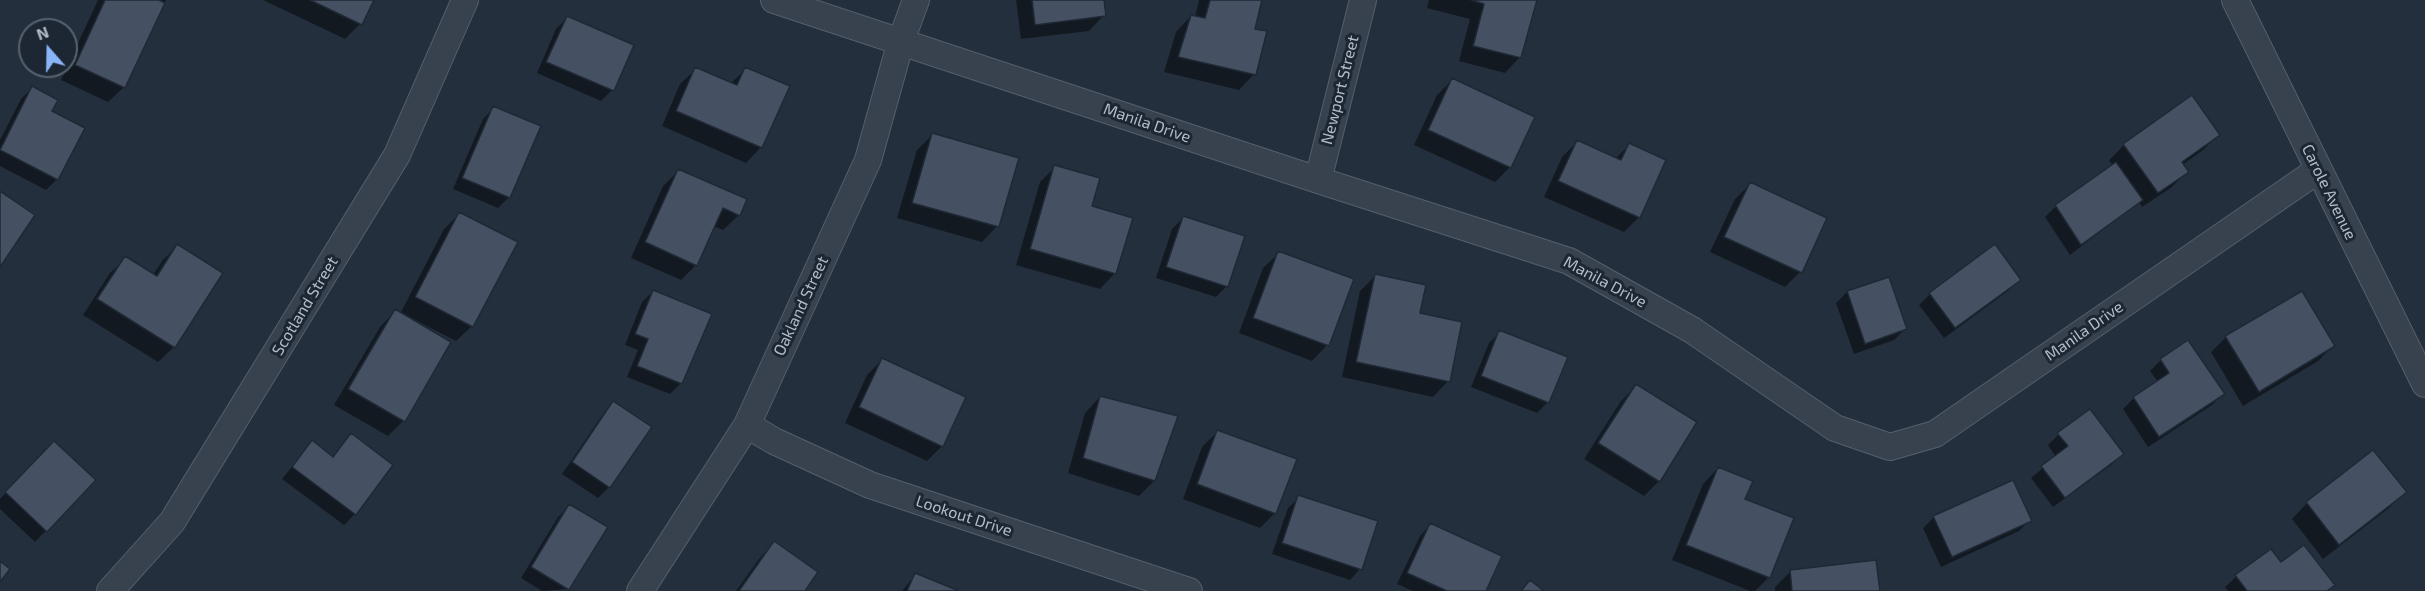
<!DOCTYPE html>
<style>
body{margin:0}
#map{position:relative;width:2425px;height:591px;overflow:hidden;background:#242f3e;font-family:"Exo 2",sans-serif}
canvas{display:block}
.north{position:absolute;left:18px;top:18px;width:60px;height:60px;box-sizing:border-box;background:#1d2633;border:2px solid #59626f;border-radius:50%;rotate:340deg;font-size:16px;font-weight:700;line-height:24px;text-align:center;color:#b4bcc9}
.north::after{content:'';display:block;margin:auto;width:21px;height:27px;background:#8ab4f8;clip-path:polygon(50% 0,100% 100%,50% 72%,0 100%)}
</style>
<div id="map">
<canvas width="2425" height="591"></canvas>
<div class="north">N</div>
</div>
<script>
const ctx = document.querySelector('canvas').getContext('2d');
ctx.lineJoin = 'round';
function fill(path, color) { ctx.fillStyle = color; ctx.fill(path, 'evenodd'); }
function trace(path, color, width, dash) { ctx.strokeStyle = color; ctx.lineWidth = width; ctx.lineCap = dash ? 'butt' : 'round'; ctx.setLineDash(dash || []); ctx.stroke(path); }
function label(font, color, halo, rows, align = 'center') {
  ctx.font = font + ' "Exo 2",sans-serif'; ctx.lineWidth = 6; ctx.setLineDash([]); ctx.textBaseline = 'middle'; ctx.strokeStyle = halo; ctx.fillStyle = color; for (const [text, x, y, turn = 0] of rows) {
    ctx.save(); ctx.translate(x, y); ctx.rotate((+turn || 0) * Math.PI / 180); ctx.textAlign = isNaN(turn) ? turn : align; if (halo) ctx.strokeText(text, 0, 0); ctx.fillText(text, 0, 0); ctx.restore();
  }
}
fill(new Path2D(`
 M 98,0 L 166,0 L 124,87 L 108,102 L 61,80 Z
 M 263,0 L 372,0 L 360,24 L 345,39 Z
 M 1016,0 L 1103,0 L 1104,15 L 1089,31 L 1021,39 Z
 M 1199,0 L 1261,0 L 1253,30 L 1254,74 L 1239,90 L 1164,72 L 1176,32 L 1191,16 L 1195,17 Z
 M 1429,0 L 1535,0 L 1520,57 L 1505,73 L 1459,61 L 1470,19 L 1427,8 Z
 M 567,18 L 612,90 L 601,101 L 537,73 L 556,29 Z
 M 696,69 L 730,84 L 746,69 L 761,147 L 746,163 L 662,126 L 680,84 Z
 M 1452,80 L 1510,167 L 1495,182 L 1414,145 L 1437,95 Z
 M 32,88 L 50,112 L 57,179 L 46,190 L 0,166 L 0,140 L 21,99 Z
 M 494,108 L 509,197 L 498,208 L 453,189 L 483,119 Z
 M 932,135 L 997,226 L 982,242 L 897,218 L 917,150 Z
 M 2218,135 L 2203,150 L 2182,165 L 2187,171 L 2172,187 L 2142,207 L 2139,202 L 2070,255 L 2045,217 L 2056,206 L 2113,166 L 2109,160 L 2124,145 Z
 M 1577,142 L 1615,159 L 1629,145 L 1639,217 L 1624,232 L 1544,197 L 1562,157 Z
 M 1055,167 L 1090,207 L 1115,273 L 1100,289 L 1016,265 L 1040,182 Z
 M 678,171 L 739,215 L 723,230 L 713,226 L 696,265 L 681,280 L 631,258 L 663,186 Z
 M 1750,184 L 1800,272 L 1785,287 L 1710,252 L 1735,199 Z
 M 459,214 L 472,326 L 456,341 L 411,318 L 403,421 L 388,436 L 334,405 L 380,327 L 395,311 L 400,314 L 444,229 Z
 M 1183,218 L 1227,286 L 1216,297 L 1156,278 L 1172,229 Z
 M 177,246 L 221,273 L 174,347 L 158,362 L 83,315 L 110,273 L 126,258 L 153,275 L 162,261 Z
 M 1279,253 L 1352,280 L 1327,345 L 1312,361 L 1239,333 L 1263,268 Z
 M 1376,275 L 1418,314 L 1448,381 L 1433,397 L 1342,377 L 1360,291 Z
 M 1888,279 L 1905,329 L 1894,340 L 1854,354 L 1836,303 L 1847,292 Z
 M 2019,280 L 2008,291 L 1944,338 L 1919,305 L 1930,294 Z
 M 653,291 L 681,383 L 670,394 L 627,377 L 638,350 L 625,345 L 642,302 Z
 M 1500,332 L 1548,402 L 1537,413 L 1471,387 L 1489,343 Z
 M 2226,337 L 2333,346 L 2318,361 L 2243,406 L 2211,352 Z
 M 882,360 L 942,446 L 927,461 L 845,423 L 867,375 Z
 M 2161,360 L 2223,394 L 2212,405 L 2148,447 L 2123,409 L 2134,398 L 2158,382 L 2150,371 Z
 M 1636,386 L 1659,481 L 1644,496 L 1584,459 L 1621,401 Z
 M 1100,397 L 1154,481 L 1139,496 L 1068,473 L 1085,413 Z
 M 613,403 L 609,487 L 598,498 L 562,474 L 603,414 Z
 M 1217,432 L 1275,513 L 1260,528 L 1183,499 L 1202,447 Z
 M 351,435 L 355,514 L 344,525 L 282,479 L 312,442 L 332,457 Z
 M 2058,435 L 2122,454 L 2111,465 L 2053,507 L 2031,478 L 2056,457 L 2048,445 Z
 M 54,443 L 94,480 L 35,542 L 0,509 L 0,499 Z
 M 1718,468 L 1743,499 L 1769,577 L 1755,591 L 1750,591 L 1672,560 L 1703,484 Z
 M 2405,492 L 2389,508 L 2323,559 L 2292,519 L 2307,503 Z
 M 1299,497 L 1360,569 L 1350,580 L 1272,554 L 1288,508 Z
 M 569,506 L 568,589 L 542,591 L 521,578 L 558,517 Z
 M 1934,517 L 2030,520 L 2019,531 L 1941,567 L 1923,528 Z
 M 1430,525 L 1484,591 L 1413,591 L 1397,584 L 1420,536 Z
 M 774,543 L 803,591 L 736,591 L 759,559 Z
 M 1790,572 L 1878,591 L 1775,591 L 1775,587 Z
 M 915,575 L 955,591 L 902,591 Z
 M 2236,577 L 2327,591 L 2228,591 L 2225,587 Z`), '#0007');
const building = new Path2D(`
 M 105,0 L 159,0 L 165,3 L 125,88 L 75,65 Z
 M 310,0 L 374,0 L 362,25 Z
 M 1032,0 L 1104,0 L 1106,16 L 1035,25 Z
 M 1210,0 L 1262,0 L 1255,29 L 1267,31 L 1256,75 L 1178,57 L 1191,15 L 1205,18 Z
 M 1471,0 L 1537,0 L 1521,58 L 1473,46 L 1484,4 Z
 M 567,16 L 634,45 L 614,91 L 546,62 Z
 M 695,67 L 737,85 L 745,67 L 790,86 L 762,148 L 676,111 Z
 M 1452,78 L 1535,117 L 1511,168 L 1428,130 Z
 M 32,86 L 58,100 L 52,111 L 85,128 L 58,180 L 0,150 Z
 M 2192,95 L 2220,135 L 2182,162 L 2189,172 L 2158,193 L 2123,144 Z
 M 493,106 L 541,126 L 510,198 L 462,178 Z
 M 932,133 L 1019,158 L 999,227 L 912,203 Z
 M 1577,140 L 1621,160 L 1629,143 L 1666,160 L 1640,218 L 1558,181 Z
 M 2116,162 L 2143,200 L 2081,245 L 2055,205 Z
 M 1054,165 L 1100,178 L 1092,206 L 1133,218 L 1116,274 L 1030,249 Z
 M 678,169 L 747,199 L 740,216 L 723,208 L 697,266 L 645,242 Z
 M 1750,182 L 1827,218 L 1802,273 L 1724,237 Z
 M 0,191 L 35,215 L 0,267 Z
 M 459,212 L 518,242 L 473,327 L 415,297 Z
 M 1183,216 L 1245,236 L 1228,287 L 1166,267 Z
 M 177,244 L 223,273 L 175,348 L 97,299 L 125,256 L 157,276 Z
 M 1995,244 L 2021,280 L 1955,328 L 1929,293 Z
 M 1278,251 L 1354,279 L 1329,346 L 1253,318 Z
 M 1375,274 L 1426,285 L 1420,313 L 1462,322 L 1450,382 L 1356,362 Z
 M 1889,277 L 1907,329 L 1865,344 L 1847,291 Z
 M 653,290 L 712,314 L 682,384 L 637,366 L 648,339 L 635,334 Z
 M 2302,291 L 2335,346 L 2259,392 L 2225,336 Z
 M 395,309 L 451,342 L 405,422 L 348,389 Z
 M 1499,330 L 1568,357 L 1549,403 L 1481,376 Z
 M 2188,340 L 2225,394 L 2159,437 L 2133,397 L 2169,373 L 2160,359 Z
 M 882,358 L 966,397 L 943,447 L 859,407 Z
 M 1636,384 L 1697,422 L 1660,482 L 1598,443 Z
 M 1100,396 L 1178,416 L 1155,481 L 1083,458 Z
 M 613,401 L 652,427 L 610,488 L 572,462 Z
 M 2090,409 L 2124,454 L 2065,498 L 2041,466 L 2068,446 L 2057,433 Z
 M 1217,430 L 1297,459 L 1276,514 L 1197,484 Z
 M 351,433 L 393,465 L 356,515 L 292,467 L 312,440 L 333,457 Z
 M 54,441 L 96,480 L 47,532 L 5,492 Z
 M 2373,450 L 2407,492 L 2339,545 L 2306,502 Z
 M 1718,467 L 1753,481 L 1745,499 L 1794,518 L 1770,578 L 1686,545 Z
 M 2013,480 L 2032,521 L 1952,557 L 1933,516 Z
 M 1298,495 L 1378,521 L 1362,570 L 1282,543 Z
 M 569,504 L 608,527 L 569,590 L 531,567 Z
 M 1430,523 L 1502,556 L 1486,591 L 1447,591 L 1407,573 Z
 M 774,541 L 818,572 L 805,591 L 739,591 Z
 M 2304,545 L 2335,585 L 2327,591 L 2247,591 L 2235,575 L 2271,549 L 2281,562 Z
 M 1876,560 L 1880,591 L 1792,591 L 1790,570 Z
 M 0,561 L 10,569 L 0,582 Z
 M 915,573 L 959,591 L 907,591 Z
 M 1530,580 L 1544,591 L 1521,591 Z`);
fill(building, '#455162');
trace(building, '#1f2835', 1.5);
const minor = new Path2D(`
 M 774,0 L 1318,180 L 1569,261 L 1692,330 L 1835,428 L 1890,447 L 1935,434 L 2318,170
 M 2235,0 L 2425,384
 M 1318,180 L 1363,0
 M 747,425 L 774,441 L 870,485 L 1189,591
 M 110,591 L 172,522 L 397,155 L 465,0
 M 640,591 L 747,425 L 868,160 L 901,41 L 916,0`);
trace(minor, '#565f6c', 28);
trace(minor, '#38414e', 26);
label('16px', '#b4bcc9', '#1d2633', [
 ["Newport Street",1340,90,-76],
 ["Manila Drive",1147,123,19],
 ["Carole Avenue",2329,192,64],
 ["Manila Drive",1605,282,28],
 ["Scotland Street",305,306,-59],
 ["Oakland Street",801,306,-65],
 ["Manila Drive",2084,331,-35],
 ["Lookout Drive",964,516,18]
]);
</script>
